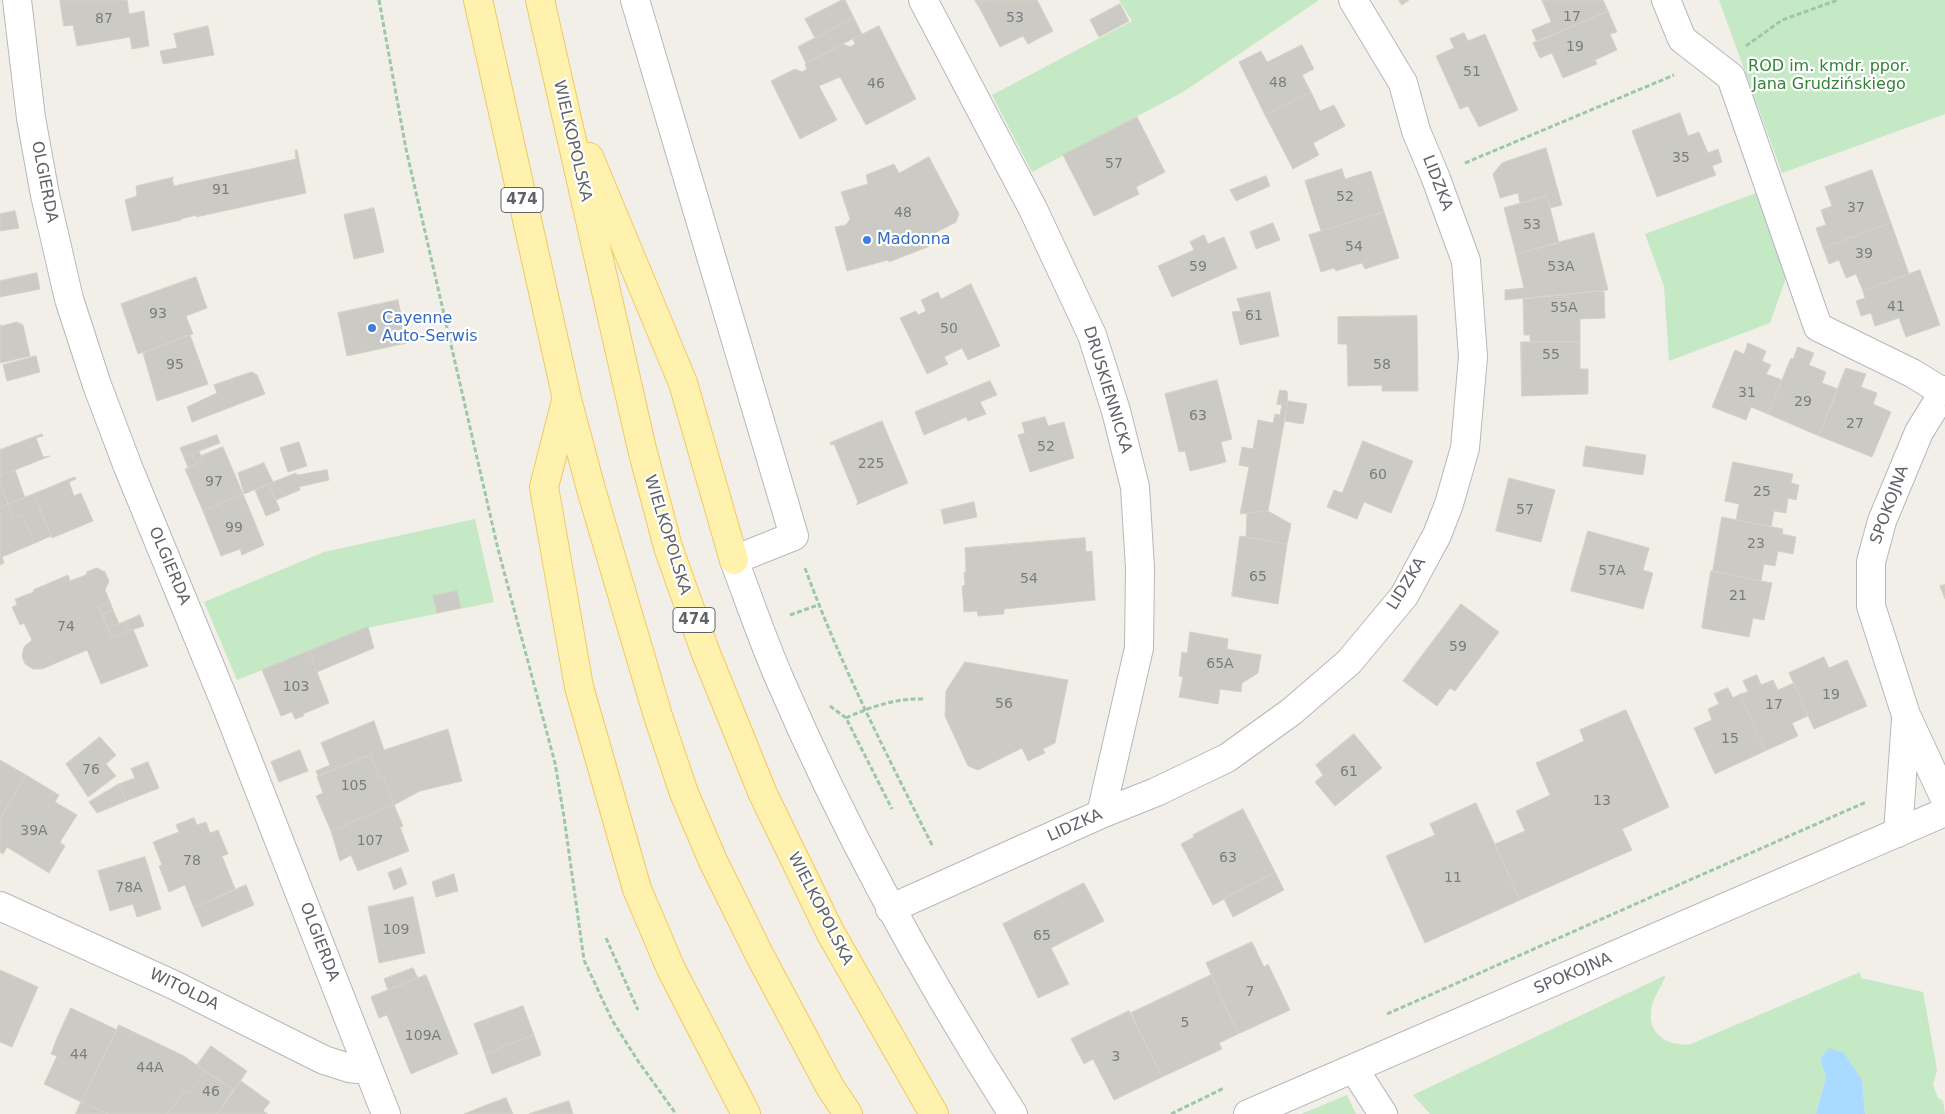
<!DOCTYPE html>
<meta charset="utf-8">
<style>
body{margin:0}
canvas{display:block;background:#f1efe8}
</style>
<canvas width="1945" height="1114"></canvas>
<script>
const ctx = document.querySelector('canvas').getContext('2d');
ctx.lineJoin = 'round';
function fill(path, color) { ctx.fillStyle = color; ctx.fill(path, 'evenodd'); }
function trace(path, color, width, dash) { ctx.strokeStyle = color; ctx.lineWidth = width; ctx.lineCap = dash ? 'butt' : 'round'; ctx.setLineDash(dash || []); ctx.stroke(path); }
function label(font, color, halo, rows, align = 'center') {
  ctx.font = font + ' "DejaVu Sans",sans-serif'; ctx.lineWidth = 4.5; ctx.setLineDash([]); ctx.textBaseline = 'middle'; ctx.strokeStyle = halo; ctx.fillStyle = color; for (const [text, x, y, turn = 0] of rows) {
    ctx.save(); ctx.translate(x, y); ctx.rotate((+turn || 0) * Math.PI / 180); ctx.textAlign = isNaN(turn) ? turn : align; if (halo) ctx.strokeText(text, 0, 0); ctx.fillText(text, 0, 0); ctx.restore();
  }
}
fill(new Path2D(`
 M 1119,0 L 1319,0 L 1183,92 L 1032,172 L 992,95 L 1132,21 Z
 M 1719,0 L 1945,0 L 1945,114 L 1782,173 Z
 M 1759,192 L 1788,272 L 1770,323 L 1669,361 L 1664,286 L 1645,234 Z
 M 475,519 L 494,602 L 367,628 L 237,680 L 204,602 L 324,552 Z
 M 1860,972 L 1861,978 L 1923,992 L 1937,1070 L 1933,1085 L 1938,1098 L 1943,1101 L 1945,1114 L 1865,1114 L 1862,1080 L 1820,1059 L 1826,1077 L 1816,1114 L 1430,1114 L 1413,1095 L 1666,975 C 1662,985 1655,995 1652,1005 C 1645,1033 1666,1047 1691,1044 Z
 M 1347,1095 L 1356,1114 L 1301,1114 Z`), '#c5e8c5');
fill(new Path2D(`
 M 1829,1048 L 1844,1053 L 1862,1080 L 1865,1114 L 1816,1114 L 1826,1077 L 1820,1059 Z`), '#aadaff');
const building = new Path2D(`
 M 60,0 L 127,0 L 129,14 L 144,11 L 149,46 L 132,49 L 130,37 L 77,46 L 73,25 L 64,26 Z
 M 842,0 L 845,0 L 854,18 L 815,38 L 805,19 Z
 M 975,0 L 986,0 L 978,5 Z
 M 986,0 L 1037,0 L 1053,31 L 1028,44 L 1023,36 L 1000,47 L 978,5 Z
 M 1399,0 L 1409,0 L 1402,5 Z
 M 1542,0 L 1603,0 L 1608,11 L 1537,42 L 1532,30 L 1551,22 Z
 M 1120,4 L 1129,21 L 1099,37 L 1090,20 Z
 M 1608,11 L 1617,32 L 1610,34 L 1617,50 L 1595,60 L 1597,64 L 1563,78 L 1552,53 L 1540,58 L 1533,43 Z
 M 854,18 L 862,34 L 806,63 L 798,47 Z
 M 208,26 L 214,55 L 163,64 L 160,51 L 177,48 L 174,34 Z
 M 879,26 L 916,99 L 866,125 L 840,77 L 819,86 L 837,120 L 800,139 L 771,81 L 795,69 L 802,72 L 807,69 L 805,64 L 806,63 L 843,44 L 850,47 L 855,44 L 853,39 Z
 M 1464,33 L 1468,41 L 1485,34 L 1518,110 L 1479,127 L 1468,106 L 1460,109 L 1436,56 L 1454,48 L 1450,39 Z
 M 1302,45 L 1314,69 L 1302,75 L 1311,92 L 1265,115 L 1239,62 L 1261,51 L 1267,62 Z
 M 1311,92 L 1320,111 L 1334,105 L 1345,126 L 1313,143 L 1319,155 L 1293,169 L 1265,115 Z
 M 1680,113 L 1688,136 L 1699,132 L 1708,153 L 1718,149 L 1722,162 L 1712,166 L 1716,175 L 1657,197 L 1632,131 Z
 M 1137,117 L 1165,172 L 1136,187 L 1139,194 L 1094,216 L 1063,155 Z
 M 1546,148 L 1562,205 L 1550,208 L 1547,196 L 1520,203 L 1518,193 L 1500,198 L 1493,174 L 1502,163 Z
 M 297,150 L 306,193 L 196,217 L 196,215 L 181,219 L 181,220 L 132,231 L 125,200 L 137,196 L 136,186 L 174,177 L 172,180 L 174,186 L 296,159 L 295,151 Z
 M 929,157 L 959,214 L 956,222 L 931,235 L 933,240 L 930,246 L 889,262 L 888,260 L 847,271 L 835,227 L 846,225 L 850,219 L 841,192 L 868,184 L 866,175 L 894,164 L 899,173 Z
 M 1342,169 L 1345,179 L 1371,171 L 1384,212 L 1321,231 L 1305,181 Z
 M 1872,170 L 1891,223 L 1823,248 L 1816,228 L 1826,225 L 1821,210 L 1832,206 L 1825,187 Z
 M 1266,176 L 1270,186 L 1236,201 L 1230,190 Z
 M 1547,196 L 1559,243 L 1516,254 L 1504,208 Z
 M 374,208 L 384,252 L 354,259 L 344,215 Z
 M 15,211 L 19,228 L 0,231 L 0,214 Z
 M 1384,212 L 1399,258 L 1365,269 L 1362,263 L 1336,271 L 1334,268 L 1321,272 L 1309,235 Z
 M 1273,223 L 1280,240 L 1256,249 L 1250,232 Z
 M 1891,223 L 1909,274 L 1863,291 L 1856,274 L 1846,278 L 1839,260 L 1829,264 L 1823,248 Z
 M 1594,233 L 1608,290 L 1505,300 L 1505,290 L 1524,288 L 1516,254 Z
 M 1204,235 L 1208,244 L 1224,237 L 1237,268 L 1172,297 L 1158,266 L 1194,250 L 1190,242 Z
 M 1920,270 L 1940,325 L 1906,337 L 1899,318 L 1875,326 L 1871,313 L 1861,316 L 1856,301 L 1865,298 L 1863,291 Z
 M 37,273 L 40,289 L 0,297 L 0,281 Z
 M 196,277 L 207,308 L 186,316 L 193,334 L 138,354 L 121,304 Z
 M 971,284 L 1000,346 L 968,360 L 962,348 L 944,357 L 948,364 L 927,374 L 900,318 L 916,311 L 918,315 L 926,311 L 921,300 L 938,292 L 941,299 Z
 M 1604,291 L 1605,318 L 1580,319 L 1580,342 L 1530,342 L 1530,335 L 1524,335 L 1523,299 Z
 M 1270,292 L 1279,336 L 1240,345 L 1232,312 L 1241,311 L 1237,299 Z
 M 398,300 L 407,343 L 347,356 L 338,313 Z
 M 1417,316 L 1418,391 L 1382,391 L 1382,385 L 1348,386 L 1347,344 L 1338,344 L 1338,317 Z
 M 17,322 L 23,325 L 30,356 L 0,363 L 0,324 L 1,326 Z
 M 190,335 L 208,384 L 157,401 L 143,353 Z
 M 1521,342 L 1580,342 L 1580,369 L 1588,369 L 1588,394 L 1522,396 Z
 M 1748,343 L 1766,351 L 1762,361 L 1771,365 L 1766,374 L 1782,380 L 1768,414 L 1751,407 L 1746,420 L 1712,407 L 1735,350 L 1744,354 Z
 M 1798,347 L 1814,353 L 1809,365 L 1826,372 L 1822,383 L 1838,389 L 1819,436 L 1768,414 L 1791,358 L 1793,359 Z
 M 36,356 L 40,372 L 7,381 L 3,365 Z
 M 1846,368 L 1866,374 L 1861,387 L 1877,393 L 1873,404 L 1891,412 L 1872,457 L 1819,436 Z
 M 252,372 L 257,375 L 265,394 L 192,422 L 187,407 L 217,393 L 214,385 Z
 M 1217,380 L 1232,439 L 1221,442 L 1226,462 L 1190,471 L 1185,451 L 1179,452 L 1165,394 Z
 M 990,381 L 997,395 L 980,402 L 986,414 L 968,421 L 966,417 L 924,435 L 915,412 Z
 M 1280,390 L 1287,391 L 1288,401 L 1268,511 L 1240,514 L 1249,467 L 1239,465 L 1242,447 L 1253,449 L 1258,420 L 1273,423 L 1275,414 L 1280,415 L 1282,405 L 1277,404 Z
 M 1288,401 L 1307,404 L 1303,424 L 1285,421 Z
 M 1045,417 L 1048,426 L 1064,422 L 1074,458 L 1030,472 L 1018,435 L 1025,433 L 1022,423 Z
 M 882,421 L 908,483 L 856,505 L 858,502 L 834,444 L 831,445 L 830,443 Z
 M 42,434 L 43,436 L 36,438 L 43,457 L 50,456 L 0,476 L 0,450 Z
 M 217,435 L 220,443 L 184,457 L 180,448 Z
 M 1363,441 L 1413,461 L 1391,513 L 1364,502 L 1357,519 L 1327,507 L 1334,490 L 1342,493 Z
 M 299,442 L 307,466 L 288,472 L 280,448 Z
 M 1586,446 L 1646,455 L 1643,475 L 1583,466 Z
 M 223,447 L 243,494 L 203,511 L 185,469 L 203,461 L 201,456 Z
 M 199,451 L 203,461 L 196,464 L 192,454 Z
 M 192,454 L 196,464 L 188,467 L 184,457 Z
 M 1733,462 L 1793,474 L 1791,483 L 1799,485 L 1796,500 L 1788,498 L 1786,513 L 1774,511 L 1771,527 L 1736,520 L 1739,504 L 1725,501 Z
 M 264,463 L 273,482 L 244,494 L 238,473 Z
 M 15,470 L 25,498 L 8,504 L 0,484 L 0,476 Z
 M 327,470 L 329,480 L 299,487 L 300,490 L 276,500 L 269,484 L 263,486 L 296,473 L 297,475 Z
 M 75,477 L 76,479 L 69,482 L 74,496 L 81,493 L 93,521 L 52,538 L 34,494 Z
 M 1509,478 L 1555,490 L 1541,542 L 1496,531 Z
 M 0,484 L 8,504 L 0,508 Z
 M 269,484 L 280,510 L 266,516 L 255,490 Z
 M 34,494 L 51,536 L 34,543 L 23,515 L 14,519 L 8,504 Z
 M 243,494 L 264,545 L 242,555 L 240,549 L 221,556 L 203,511 Z
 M 974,502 L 977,517 L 944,524 L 941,510 Z
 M 8,504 L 14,519 L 23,515 L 34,543 L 42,540 L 2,557 L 4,563 L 0,565 L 0,508 Z
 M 1268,511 L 1291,524 L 1287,544 L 1246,537 L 1247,513 Z
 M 1722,517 L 1783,529 L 1782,534 L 1796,537 L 1793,554 L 1778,551 L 1775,566 L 1764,564 L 1761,581 L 1713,571 Z
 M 1588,531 L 1649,548 L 1643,570 L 1653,573 L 1643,609 L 1571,591 Z
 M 1240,536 L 1287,544 L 1278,604 L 1232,596 Z
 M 1085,538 L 1086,552 L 1092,551 L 1095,600 L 1004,609 L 1004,614 L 978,616 L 977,611 L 964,612 L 962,586 L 965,585 L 964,572 L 966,572 L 965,548 Z
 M 97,568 L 105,572 L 109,581 L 105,590 L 110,602 L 99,606 L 111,637 L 133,629 L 148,666 L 101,684 L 87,650 L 42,669 L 33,669 L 25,664 L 22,656 L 24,647 L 32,640 L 24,623 L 20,625 L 12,607 L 17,605 L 15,599 L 34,592 L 33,590 L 68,575 L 70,581 L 86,575 L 87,572 Z
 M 1711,571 L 1772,583 L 1764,620 L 1753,618 L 1749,637 L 1702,628 Z
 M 1945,585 L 1945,599 L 1940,586 Z
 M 457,591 L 461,608 L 437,613 L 433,596 Z
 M 110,602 L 113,610 L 102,615 L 99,606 Z
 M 1461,604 L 1499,632 L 1455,691 L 1450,688 L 1437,706 L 1403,681 Z
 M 113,610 L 119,624 L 108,628 L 102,615 Z
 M 140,615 L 144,626 L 128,631 L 124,622 Z
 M 124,622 L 128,631 L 111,637 L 108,628 Z
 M 368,627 L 374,648 L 317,672 L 309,651 Z
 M 1190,632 L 1228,639 L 1227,649 L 1261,655 L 1258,673 L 1242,683 L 1241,692 L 1220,689 L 1218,704 L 1179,697 L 1183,677 L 1179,676 L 1182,652 L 1187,653 Z
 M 309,651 L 329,703 L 303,714 L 304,716 L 295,719 L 292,712 L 281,716 L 262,670 Z
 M 1824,657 L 1829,668 L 1847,660 L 1867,706 L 1814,729 L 1789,673 Z
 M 965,662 L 1068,680 L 1055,743 L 1043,749 L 1045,753 L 1028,761 L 1022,748 L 978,770 L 968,766 L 945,716 L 946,691 Z
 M 1757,675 L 1761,685 L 1773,680 L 1778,690 L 1794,683 L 1808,716 L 1792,723 L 1798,736 L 1765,751 L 1740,694 L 1748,692 L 1743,681 Z
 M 1728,688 L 1733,698 L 1740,694 L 1765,751 L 1715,774 L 1694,728 L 1712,720 L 1708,709 L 1719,704 L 1714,694 Z
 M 1626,710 L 1669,807 L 1622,829 L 1632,850 L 1520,900 L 1495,844 L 1525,831 L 1516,811 L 1550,795 L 1536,763 L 1584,741 L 1580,730 Z
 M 374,721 L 384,750 L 448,729 L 462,781 L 420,791 L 394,805 L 384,778 L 380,779 L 371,757 L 372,754 L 318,776 L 316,771 L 330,765 L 321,743 Z
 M 1354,734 L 1382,768 L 1335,806 L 1315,782 L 1323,775 L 1316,765 Z
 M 100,737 L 116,755 L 106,764 L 116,776 L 88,797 L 66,764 Z
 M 300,750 L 308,771 L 279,782 L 271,762 Z
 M 372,754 L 371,757 L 380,779 L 384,778 L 394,805 L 331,831 L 316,796 L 323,793 L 317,777 Z
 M 0,760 L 26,775 L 0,819 Z
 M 148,762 L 159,788 L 126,801 L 119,784 L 135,778 L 131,769 Z
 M 26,775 L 59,795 L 55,802 L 77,815 L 60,842 L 65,846 L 49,873 L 7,847 L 3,854 L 0,852 L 0,819 Z
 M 119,784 L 126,801 L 97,813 L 89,802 Z
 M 1476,803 L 1520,900 L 1425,943 L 1386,856 L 1435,835 L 1430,824 Z
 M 394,805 L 403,826 L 400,827 L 409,851 L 358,871 L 351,855 L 340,861 L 331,831 Z
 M 1243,809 L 1275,872 L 1213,905 L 1181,844 L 1194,837 L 1193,835 Z
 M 194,818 L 197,825 L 206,822 L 210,833 L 218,830 L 228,854 L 222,856 L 235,889 L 194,908 L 185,885 L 169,892 L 159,866 L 162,865 L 153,842 L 179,832 L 176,825 Z
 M 145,857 L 161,909 L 137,917 L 133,904 L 110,911 L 98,871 Z
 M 401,868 L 407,884 L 394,890 L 388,873 Z
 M 1275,872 L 1284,890 L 1233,917 L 1224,899 Z
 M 454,874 L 458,891 L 436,897 L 432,882 Z
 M 1084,883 L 1104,921 L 1051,948 L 1069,984 L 1038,998 L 1003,924 Z
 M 246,885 L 254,905 L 202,927 L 194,908 Z
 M 413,897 L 425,953 L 379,963 L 368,907 Z
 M 1252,942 L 1264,967 L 1268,964 L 1290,1010 L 1238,1034 L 1206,963 Z
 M 413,968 L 418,978 L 388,990 L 384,979 Z
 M 0,970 L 38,987 L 12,1047 L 0,1042 Z
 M 426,975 L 458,1054 L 411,1074 L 387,1015 L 379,1018 L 371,997 Z
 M 1211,975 L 1238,1034 L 1219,1043 L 1222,1049 L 1162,1077 L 1131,1013 Z
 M 523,1006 L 534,1035 L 485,1054 L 474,1024 Z
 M 71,1008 L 117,1030 L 81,1102 L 44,1084 L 57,1056 L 51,1054 L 57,1038 Z
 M 1129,1011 L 1162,1077 L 1114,1100 L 1093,1059 L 1084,1064 L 1071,1039 Z
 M 119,1025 L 184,1056 L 205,1071 L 189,1093 L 185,1090 L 167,1114 L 108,1114 L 81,1102 Z
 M 534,1035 L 541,1055 L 492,1074 L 485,1054 Z
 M 211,1046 L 247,1071 L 234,1090 L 197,1065 Z
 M 205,1071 L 233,1090 L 217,1114 L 167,1114 L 185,1090 L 189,1093 Z
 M 241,1081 L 270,1102 L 263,1111 L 268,1114 L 217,1114 Z
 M 506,1098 L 513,1114 L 464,1114 L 489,1104 Z
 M 569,1101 L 573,1114 L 529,1114 Z
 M 81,1102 L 108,1114 L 76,1114 Z`);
fill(building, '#cccac5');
trace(building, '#d6d1c6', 1);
const minor = new Path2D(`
 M 17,0 L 31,118 L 45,195 L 69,299 L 97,385 L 128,467 L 228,710 L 386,1114
 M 635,0 L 794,536 L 734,560 C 749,600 763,641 780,680 C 845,831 924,975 1013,1114
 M 923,0 L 1033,209 L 1092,335 L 1116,411 L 1135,487 L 1140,568 L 1139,648 L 1101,814
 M 1666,0 L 1682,39 L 1731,77 L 1818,327 L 1912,373 L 1943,392
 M 1945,390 L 1919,432 L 1882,521 L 1871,562 L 1871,606 L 1906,715 L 1945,799
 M 1898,833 L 1906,719
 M 0,906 L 174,985 L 324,1060 L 349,1068 L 368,1070
 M 890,909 L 1101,814 L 1156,792 L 1227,758 L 1291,712 L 1349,662 L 1404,596 L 1437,535 L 1449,504 L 1465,448 L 1473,357 L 1466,261 L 1435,176 L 1416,131 L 1403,83 L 1353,0
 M 1354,1069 L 1383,1114
 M 1248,1114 L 1945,812`);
const major = new Path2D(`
 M 478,0 L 567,399 L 591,489 L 658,716 L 684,793 L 713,861 L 759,954 L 830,1087 L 848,1114
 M 540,0 L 642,449 L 668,547 L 705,651 L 763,794 L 830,932 L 934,1114
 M 589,157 L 683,383 L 734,560
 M 566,401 L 544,487 L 579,687 L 637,889 L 671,969 L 746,1114`);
trace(minor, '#b5b8bc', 30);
trace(major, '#f2c960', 30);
trace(new Path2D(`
 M 379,0 L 406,149 L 498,549 L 555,763 L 564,817 L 584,960 L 612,1020 L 638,1061 L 676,1114
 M 1746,46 L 1782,20 L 1838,0
 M 1465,163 L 1674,75
 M 805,568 C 840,664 887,755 933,847
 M 790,615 L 818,605
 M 830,706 L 846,718 L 892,809
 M 846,718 C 870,707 896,698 923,699
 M 606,938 L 638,1010
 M 1387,1014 L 1866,802
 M 1171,1114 L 1224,1088`), '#9cc7a9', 3, [5, 2.5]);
trace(minor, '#fff', 28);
trace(major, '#fff2af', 28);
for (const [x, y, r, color] of [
 [867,240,5,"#3f7fe0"],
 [372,328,5,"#3f7fe0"]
]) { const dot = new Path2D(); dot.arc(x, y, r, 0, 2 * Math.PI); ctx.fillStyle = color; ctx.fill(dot); trace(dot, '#fff', 2); }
label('14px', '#7a7d7f', null, [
 ["17",1572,17],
 ["53",1015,18],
 ["87",104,19],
 ["19",1575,47],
 ["51",1472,72],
 ["48",1278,83],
 ["46",876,84],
 ["35",1681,158],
 ["57",1114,164],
 ["91",221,190],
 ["52",1345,197],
 ["37",1856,208],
 ["48",903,213],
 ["53",1532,225],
 ["54",1354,247],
 ["39",1864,254],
 ["59",1198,267],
 ["53A",1561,267],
 ["41",1896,307],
 ["55A",1564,308],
 ["93",158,314],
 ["61",1254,316],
 ["50",949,329],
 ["55",1551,355],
 ["95",175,365],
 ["58",1382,365],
 ["31",1747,393],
 ["29",1803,402],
 ["63",1198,416],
 ["27",1855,424],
 ["52",1046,447],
 ["225",871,464],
 ["60",1378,475],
 ["97",214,482],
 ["25",1762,492],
 ["57",1525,510],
 ["99",234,528],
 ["23",1756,544],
 ["57A",1612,571],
 ["65",1258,577],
 ["54",1029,579],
 ["21",1738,596],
 ["74",66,627],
 ["59",1458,647],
 ["65A",1220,664],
 ["103",296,687],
 ["19",1831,695],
 ["56",1004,704],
 ["17",1774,705],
 ["15",1730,739],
 ["76",91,770],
 ["61",1349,772],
 ["105",354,786],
 ["13",1602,801],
 ["39A",34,831],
 ["107",370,841],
 ["63",1228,858],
 ["78",192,861],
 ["11",1453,878],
 ["78A",129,888],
 ["109",396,930],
 ["65",1042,936],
 ["7",1250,992],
 ["5",1185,1023],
 ["109A",423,1036],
 ["44",79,1055],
 ["3",1116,1057],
 ["44A",150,1068],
 ["46",211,1092]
]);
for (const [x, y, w] of [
 [522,200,42],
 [694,620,42]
]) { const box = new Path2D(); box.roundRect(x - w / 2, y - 12.5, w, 25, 4); ctx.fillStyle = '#fff'; ctx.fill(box); trace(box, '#5f6368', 1); }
label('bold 15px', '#5f6368', null, [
 ["474",522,200],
 ["474",694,620]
]);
label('16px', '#348238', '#fff', [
 ["ROD im. kmdr. ppor.",1829,67],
 ["Jana Grudzińskiego",1829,85]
]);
label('16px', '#5f6368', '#fff', [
 ["WIELKOPOLSKA",572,141,77],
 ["OLGIERDA",44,182,79],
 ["LIDZKA",1437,183,69],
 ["DRUSKIENNICKA",1107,390,73],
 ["SPOKOJNA",1890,505,-70],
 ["WIELKOPOLSKA",667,535,73],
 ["OLGIERDA",169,566,67],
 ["LIDZKA",1407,584,-58],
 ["LIDZKA",1075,826,-24],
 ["WIELKOPOLSKA",820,909,63],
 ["OLGIERDA",319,942,69],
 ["SPOKOJNA",1573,974,-23],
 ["WITOLDA",184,990,26]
]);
label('16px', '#366cbe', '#fff', [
 ["Madonna",877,240],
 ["Cayenne",382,319],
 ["Auto-Serwis",382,337]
], 'left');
</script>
